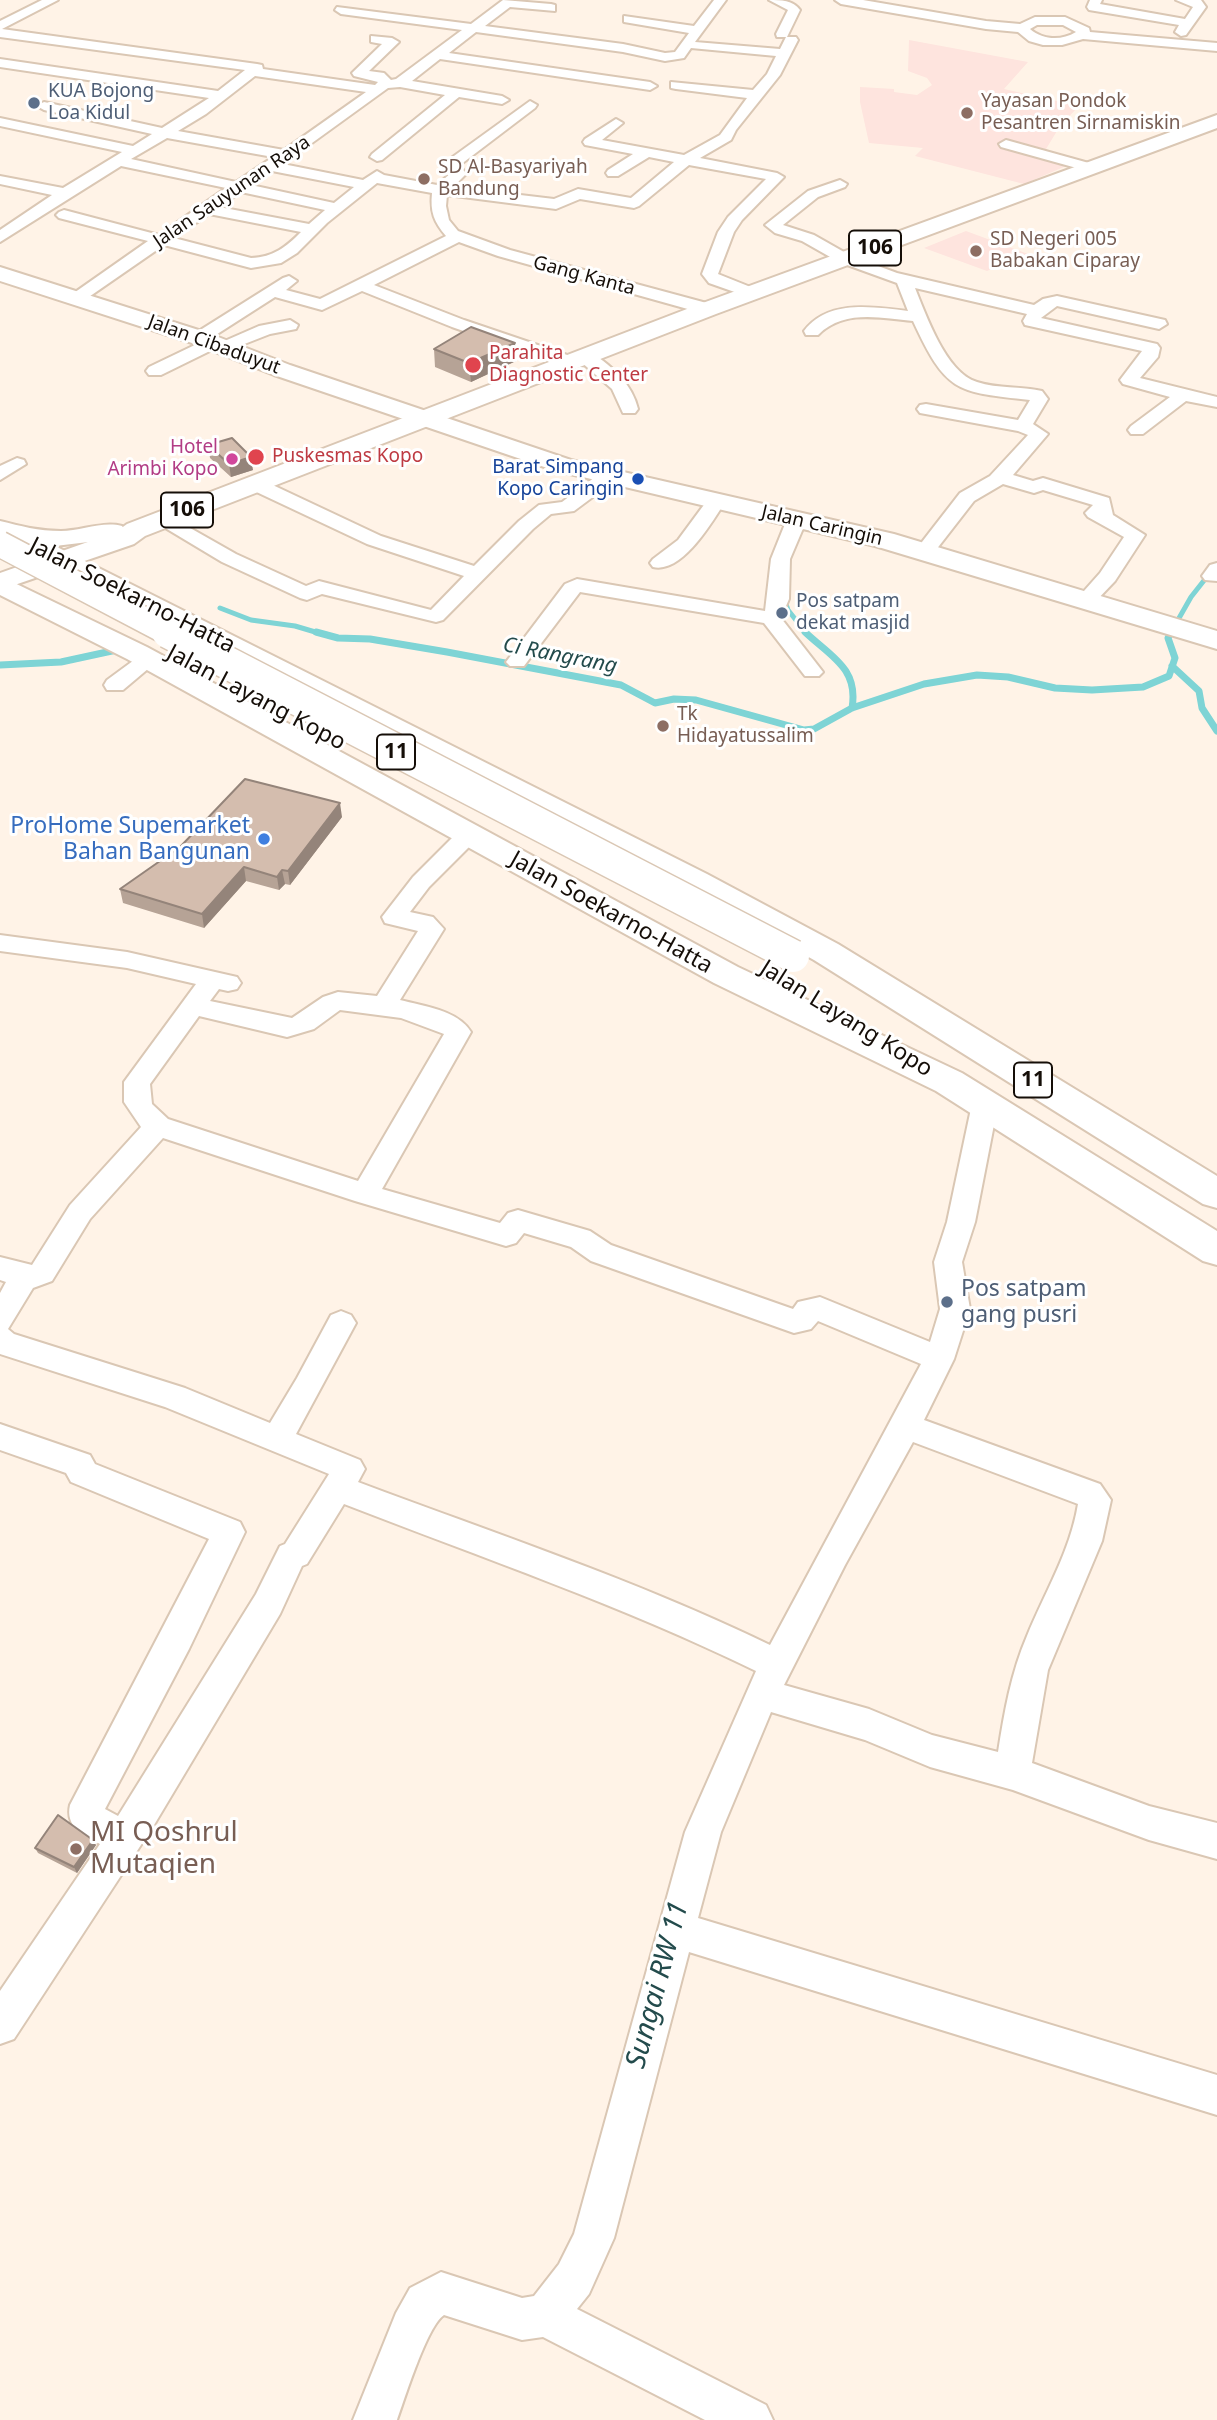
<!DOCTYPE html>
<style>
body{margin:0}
canvas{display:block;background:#fff3e7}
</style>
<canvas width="1217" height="2420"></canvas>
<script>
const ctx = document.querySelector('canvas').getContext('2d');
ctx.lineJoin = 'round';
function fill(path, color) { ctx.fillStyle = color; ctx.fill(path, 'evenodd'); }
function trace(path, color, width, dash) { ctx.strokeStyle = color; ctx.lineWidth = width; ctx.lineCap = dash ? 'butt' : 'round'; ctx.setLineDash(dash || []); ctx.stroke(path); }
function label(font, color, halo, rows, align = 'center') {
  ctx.font = font + ' "Noto Sans",sans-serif'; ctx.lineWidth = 6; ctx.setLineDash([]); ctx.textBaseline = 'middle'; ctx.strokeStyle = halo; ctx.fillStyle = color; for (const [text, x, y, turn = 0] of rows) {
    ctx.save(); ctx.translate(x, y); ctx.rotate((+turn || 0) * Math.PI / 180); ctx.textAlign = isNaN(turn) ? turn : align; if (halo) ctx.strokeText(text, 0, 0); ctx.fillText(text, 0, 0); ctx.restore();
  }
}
fill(new Path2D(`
 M 909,40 L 1028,62 L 1004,89 L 1079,106 L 1060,126 L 1043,154 L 1073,163 L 1024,184 L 915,156 L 923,148 L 869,143 L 860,102 L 860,87 L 894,89 L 894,92 L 917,95 L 932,85 L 927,78 L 908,71 Z
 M 966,231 L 1028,254 L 987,271 L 924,248 Z`), '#fee4de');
trace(new Path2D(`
 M 784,598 L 788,610 L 807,634
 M 220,608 L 251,620 L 295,626 L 322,634
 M 1170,634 L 1191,597 L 1217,564`), '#7ed4d5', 5);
trace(new Path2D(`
 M 316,632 L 338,638 L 370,639 L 447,652 L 621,685 L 655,703 L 674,699 L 696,700 L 804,730 L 814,729 L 852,708 L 924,684 L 977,675 L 1008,677 L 1055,688 L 1092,690 L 1143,687 L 1169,676 L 1175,658 L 1168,638 L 1171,632
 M 805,632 C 830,656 859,668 852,708
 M 0,665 L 61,662 L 121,649
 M 1172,666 L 1199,691 L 1202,708 L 1217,731`), '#7ed4d5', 7);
const street = new Path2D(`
 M 42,0 L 58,0 L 2,29 L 257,64 L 262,65 L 263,69 L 375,85 L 378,82 L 354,76 L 352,73 L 382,44 L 371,42 L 371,36 L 392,38 L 399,42 L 369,71 L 384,73 L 391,80 L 396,79 L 462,30 L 341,14 L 335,10 L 337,7 L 471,24 L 503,0 L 551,4 L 555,5 L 555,11 L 510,7 L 485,26 L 623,44 L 665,53 L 675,52 L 689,33 L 624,22 L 624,16 L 694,26 L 714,0 L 726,0 L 695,42 L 780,49 L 786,37 L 796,37 L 798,40 L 780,75 L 736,130 L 731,140 L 700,158 L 777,173 L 784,177 L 742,220 L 734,232 L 718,274 L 758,290 L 760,293 L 752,298 L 746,296 L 709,283 L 702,274 L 718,232 L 728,217 L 766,179 L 689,165 L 639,206 L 634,208 L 580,199 L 556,209 L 447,195 L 446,206 L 449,220 L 458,231 L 510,250 L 714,305 L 716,309 L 708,314 L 702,313 L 498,256 L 459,242 L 374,285 L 464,320 L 579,359 L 580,353 L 592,353 C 613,367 632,384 638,409 L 635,413 L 623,413 L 612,389 L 580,361 L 579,367 L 567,367 L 452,327 L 362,291 L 322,310 L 275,297 L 211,338 L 220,343 L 259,326 L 290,320 L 298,325 L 296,329 L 270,334 L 224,352 L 216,348 L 161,375 L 149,375 L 146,371 L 149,367 L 199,343 L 192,338 L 194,334 L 283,278 L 289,276 L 297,281 L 286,290 L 320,299 L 446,236 C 434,222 430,212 432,193 L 377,183 L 327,223 L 297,253 L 281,263 L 251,268 L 164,245 L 83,301 L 71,301 L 69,298 L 71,295 L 148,241 L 59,218 L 56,215 L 59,212 L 64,210 L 159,235 L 226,188 L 121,166 L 0,242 L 0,230 L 52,195 L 0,184 L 0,176 L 63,188 L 122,152 L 0,126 L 0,118 L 133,146 L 152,134 L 44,110 L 37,106 L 44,102 L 162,128 L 209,98 L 0,67 L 0,59 L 218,91 L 245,70 L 0,37 L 0,21 ZM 476,32 L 623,52 L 665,61 L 684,58 L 691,48 L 776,56 L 767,74 L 753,90 L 671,82 L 671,88 L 676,89 L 747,98 L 720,135 L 684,155 L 602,140 L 623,123 L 616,119 L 585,139 L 583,142 L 585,145 L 633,154 L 608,170 L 606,173 L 608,176 L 618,176 L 649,157 L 674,162 L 631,198 L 578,189 L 554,199 L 453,187 L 466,174 L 460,165 L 535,108 L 537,105 L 530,101 L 447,161 L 445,164 L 451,173 L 437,185 L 384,175 L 377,171 L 363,180 L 283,164 L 388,88 L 400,87 L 445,95 L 372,154 L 370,157 L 377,161 L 382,160 L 459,97 L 502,104 L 509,100 L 502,96 L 412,81 L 440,59 L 650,90 L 657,86 L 650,82 L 449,53 ZM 255,76 L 366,92 L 284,150 L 178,131 L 206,114 ZM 167,138 L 273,157 L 236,182 L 131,159 ZM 272,171 L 354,187 L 334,203 L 251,185 ZM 241,192 L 325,210 L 309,224 L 219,207 ZM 209,214 L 301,232 C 286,247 274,257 251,258 L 174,238 Z
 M 769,0 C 781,0 793,0 800,10 L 787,37 L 777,37 L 776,34 L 788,10 Z
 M 835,0 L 863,0 L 986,21 L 1020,24 L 1035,17 L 1065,17 L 1089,28 L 1090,32 L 1217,43 L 1217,51 L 1083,39 L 1062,45 L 1043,45 L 1029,41 L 1018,32 L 986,29 L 841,4 ZM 1037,25 L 1063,25 L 1076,32 C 1061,41 1043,40 1030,29 Z
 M 1090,0 L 1102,0 L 1100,4 L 1185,19 L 1193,7 L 1176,0 L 1201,0 L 1206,7 L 1186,35 L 1181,36 L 1175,32 L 1179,25 L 1089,10 L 1087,7 Z
 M 1006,140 L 1096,165 L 1098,168 L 1091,172 L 1001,147 L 999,144 Z
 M 840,180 L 847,184 L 845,187 L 818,197 L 783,225 L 814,235 L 851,256 L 897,273 L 1034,305 L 1043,299 L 1057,296 L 1165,320 L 1167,324 L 1159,329 L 1057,306 L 1041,318 L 1157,344 L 1160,348 L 1158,357 L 1140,378 L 1217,397 L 1217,407 L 1186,401 L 1143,434 L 1131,434 L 1128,430 L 1131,426 L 1170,397 L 1123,384 L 1120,380 L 1142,351 L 1025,325 L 1023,321 L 1027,314 L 915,288 C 926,315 946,373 977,382 C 998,389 1021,386 1042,391 L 1048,399 L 1033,424 L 1048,434 L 1013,475 L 1033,481 L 1043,478 L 1109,498 L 1113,515 L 1145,535 L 1115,581 L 1093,604 L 1079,604 L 1076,600 L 1100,573 L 1124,537 L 1088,517 L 1085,513 L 1093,505 L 1043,490 L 1034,493 L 1003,484 L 974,501 L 932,555 L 925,557 L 915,551 L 960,493 L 990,476 L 1028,435 L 1018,431 L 920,413 L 917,409 L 920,405 L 926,404 L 1018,420 L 1030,400 C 955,392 946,392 913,321 C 880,318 844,309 818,335 L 806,335 L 804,331 C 828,299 873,307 908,311 L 897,283 L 839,262 L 802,241 L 775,233 L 765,225 L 808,191 Z
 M 17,458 L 24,460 L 26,464 L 0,480 L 0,466 Z
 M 606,472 L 613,474 L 615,478 L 613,482 L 574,511 L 551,514 L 533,529 L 443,620 L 436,622 L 322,594 L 307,600 L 300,598 L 222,562 L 152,520 L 155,516 L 169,516 L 236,554 L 306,586 L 319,581 L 431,610 L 464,576 L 367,544 L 248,488 L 246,484 L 248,480 L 262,480 L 381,536 L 474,566 L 519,521 L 539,505 L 562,502 L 599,474 Z
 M 716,496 L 725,502 C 712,522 682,574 653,567 L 650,563 L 653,559 L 678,540 L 709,498 Z
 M 797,513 L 807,519 L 790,559 L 789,599 L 781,618 L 823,672 L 819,676 L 805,676 L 764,623 L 580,592 L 524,666 L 510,666 L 506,662 L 565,584 L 577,579 L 765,611 L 771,559 L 787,519 Z
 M 1217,563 L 1217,581 L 1205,580 L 1202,576 L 1210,565 Z
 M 148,653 L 155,655 L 158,659 L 155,663 L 123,690 L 107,690 L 104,685 L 107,680 L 141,655 Z
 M 468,828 L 476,830 L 480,835 L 476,840 L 429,887 L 410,912 L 433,917 L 444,929 L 400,1000 C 423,1006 458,1010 471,1032 L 382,1189 L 500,1223 L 508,1213 L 518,1210 L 590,1231 L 611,1245 L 793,1309 L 798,1302 L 820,1297 L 930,1342 L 940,1309 L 934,1262 L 947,1222 L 972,1104 L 976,1097 L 985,1094 L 994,1097 L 998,1104 L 975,1222 L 962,1262 L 970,1309 L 954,1359 L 924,1420 L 1100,1484 L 1111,1500 L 1102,1541 L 1048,1670 L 1032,1763 L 1149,1806 L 1217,1823 L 1217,1859 L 1149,1840 L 1013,1790 L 930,1767 L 865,1740 L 771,1712 L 721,1832 L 698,1918 L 1217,2075 L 1217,2115 L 689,1952 L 614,2238 L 589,2294 L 577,2309 L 766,2405 L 773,2420 L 705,2420 L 543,2337 L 522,2340 L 444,2315 C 427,2326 405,2398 397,2420 L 353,2420 L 396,2313 L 410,2288 L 441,2272 L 522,2298 L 534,2296 L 559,2264 L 574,2234 L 685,1832 L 756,1671 C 623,1606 483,1558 344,1504 L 307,1564 L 302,1566 L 280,1614 L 154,1825 L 14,2039 L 0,2044 L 0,1991 L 100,1844 C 83,1835 65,1827 70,1805 L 209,1539 L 71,1482 L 66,1473 L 0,1450 L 0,1424 L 90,1455 L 95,1464 L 240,1522 L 245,1532 L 189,1649 L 105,1809 L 118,1816 L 256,1594 L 280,1546 L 285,1544 L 329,1474 L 165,1407 L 0,1354 L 0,1293 L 6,1282 L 0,1280 L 0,1257 L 32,1265 L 70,1205 L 141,1127 L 124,1102 L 124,1082 L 196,984 L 127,968 L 0,951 L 0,935 L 127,952 L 237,977 L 241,983 L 237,989 L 228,991 L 219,989 L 210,1001 L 292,1018 L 323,997 L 338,992 L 377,996 L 418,931 L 385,923 L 382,917 L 413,877 L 460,830 ZM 340,1010 L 401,1018 L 444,1034 L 358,1181 L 168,1119 L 152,1104 L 150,1084 L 199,1016 L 287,1037 L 314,1029 ZM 163,1138 L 355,1201 L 506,1246 L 516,1243 L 524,1233 L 571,1247 L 591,1261 L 794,1333 L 811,1329 L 818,1321 L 921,1364 L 770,1645 C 636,1580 496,1534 358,1482 L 365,1469 L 360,1460 L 296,1434 L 356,1323 L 351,1315 L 341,1311 L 331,1315 L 297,1378 L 270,1423 L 185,1388 L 14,1334 L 8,1329 L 33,1288 L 52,1281 L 90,1219 ZM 913,1442 L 1078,1504 C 1070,1552 1045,1592 1027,1636 C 1011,1673 1004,1713 998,1752 L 932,1735 L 869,1709 L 784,1685 L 845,1565 Z`);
const secondary = new Path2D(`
 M 0,267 L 208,333 L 290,365 L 571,460 L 894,534 L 1217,631 L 1217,649 L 875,546 L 553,470 L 274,375 L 192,343 L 0,281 Z`);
const primary = new Path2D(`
 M 1217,115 L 1217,128 L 716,314 L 145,536 L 134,544 L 0,590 L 0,573 L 116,532 L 127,524 L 700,304 Z`);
const highway = new Path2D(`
 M 0,521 C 21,526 38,531 61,531 C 81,531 102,521 122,526 L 126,532 L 122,538 L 55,546 L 707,874 L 838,944 L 1217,1176 L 1217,1208 L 1203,1204 L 814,960 L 683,888 L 0,539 Z
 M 0,576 L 147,647 L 738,967 L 962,1073 L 1217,1231 L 1217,1265 L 1203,1261 L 936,1091 L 714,983 L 127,659 L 0,595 Z`);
trace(street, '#dac7b4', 4);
trace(secondary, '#dac7b4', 4);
trace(primary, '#dac7b4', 4);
trace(highway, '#dac7b4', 4);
fill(street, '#fff');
fill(secondary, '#fff');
fill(primary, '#fff');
fill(highway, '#fff');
const highwayBridgeFar1 = new Path2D(`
 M 0,544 L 171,634`);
const highwayBridge = new Path2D(`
 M 168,632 L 793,956`);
trace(highwayBridgeFar1, '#dac7b4', 28, []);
trace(highwayBridge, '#dac7b4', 35, []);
trace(highwayBridgeFar1, '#fff', 25);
trace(highwayBridge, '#fff', 32);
fill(new Path2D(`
 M 515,343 L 516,361 L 471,382 L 435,367 L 434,349 Z
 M 208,445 L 253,470 L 231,477 L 210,458 Z
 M 342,817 L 290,885 L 285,884 L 279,890 L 246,881 L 204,928 L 123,903 L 120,889 Z
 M 96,1845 L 77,1873 L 38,1853 L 35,1848 Z`), '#b6a396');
fill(new Path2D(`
 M 515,343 L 516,361 L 471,382 L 469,363 Z
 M 251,457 L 253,470 L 231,477 L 229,464 Z
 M 340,803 L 342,817 L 290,885 L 288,871 Z
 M 244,867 L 246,881 L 204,928 L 202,914 Z
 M 282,870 L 285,884 L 279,890 L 277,877 Z
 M 93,1840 L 96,1845 L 77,1873 L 74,1867 Z`), '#94847a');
const building = new Path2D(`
 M 471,327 L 515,343 L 469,363 L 434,349 Z
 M 232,438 L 251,457 L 229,464 L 208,445 Z
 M 245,779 L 340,803 L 288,871 L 282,870 L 277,877 L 244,867 L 202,914 L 120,889 L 180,847 Z
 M 58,1815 L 93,1840 L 74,1867 L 35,1848 Z`);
fill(building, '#d4bdae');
trace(building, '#94847a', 2);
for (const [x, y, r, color] of [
 [34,103,7,"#5c6f8a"],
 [967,113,7,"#8d6e63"],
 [424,179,7,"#8d6e63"],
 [976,251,7,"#8d6e63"],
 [473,365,9,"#e0444e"],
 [256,457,9,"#e0444e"],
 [232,459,7,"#d1479c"],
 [638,479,7,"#1a4fb4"],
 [782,613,7,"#5c6f8a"],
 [663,726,7,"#8d6e63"],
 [264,839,7,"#3f7fe0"],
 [947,1302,7,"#5c6f8a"],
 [76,1849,7,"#8d6e63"]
]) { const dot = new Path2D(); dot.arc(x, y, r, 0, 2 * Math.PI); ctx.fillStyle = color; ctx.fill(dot); trace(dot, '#fff', 2.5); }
label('19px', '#4e5e75', '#fff', [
 ["KUA Bojong",48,92],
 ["Loa Kidul",48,114],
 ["Pos satpam",796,602],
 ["dekat masjid",796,624]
], 'left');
label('19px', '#785e54', '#fff', [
 ["Yayasan Pondok",981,102],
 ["Pesantren Sirnamiskin",981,124],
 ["SD Al-Basyariyah",438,168],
 ["Bandung",438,190],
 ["SD Negeri 005",990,240],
 ["Babakan Ciparay",990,262],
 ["Tk",677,715],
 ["Hidayatussalim",677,737]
], 'left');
label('19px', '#150e08', '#fff', [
 ["Jalan Sauyunan Raya",232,192,-34],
 ["Gang Kanta",584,276,15],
 ["Jalan Cibaduyut",214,345,20],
 ["Jalan Caringin",822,526,13]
]);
label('19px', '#be3a42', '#fff', [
 ["Parahita",489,354],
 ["Diagnostic Center",489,376],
 ["Puskesmas Kopo",272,457]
], 'left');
label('19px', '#b23c85', '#fff', [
 ["Hotel",218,448],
 ["Arimbi Kopo",218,470]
], 'right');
label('19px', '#164399', '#fff', [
 ["Barat Simpang",624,468],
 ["Kopo Caringin",624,490]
], 'right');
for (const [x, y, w] of [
 [875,248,52],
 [187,510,52],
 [396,752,38],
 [1033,1080,38]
]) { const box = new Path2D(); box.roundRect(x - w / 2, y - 17.5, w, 35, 5); ctx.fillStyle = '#fff'; ctx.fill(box); trace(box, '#150e08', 2); }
label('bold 21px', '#150e08', null, [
 ["106",875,248],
 ["106",187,510],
 ["11",396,752],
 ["11",1033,1080]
]);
label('italic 21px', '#234b4c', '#fff', [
 ["Ci Rangrang",560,656,11]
]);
label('23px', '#150e08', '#fff', [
 ["Jalan Soekarno-Hatta",132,596,27],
 ["Jalan Layang Kopo",256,698,28],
 ["Jalan Soekarno-Hatta",611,913,29],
 ["Jalan Layang Kopo",846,1019,32]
]);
label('23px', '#366cbe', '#fff', [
 ["ProHome Supemarket",250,826],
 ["Bahan Bangunan",250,852]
], 'right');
label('23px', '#4e5e75', '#fff', [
 ["Pos satpam",961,1289],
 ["gang pusri",961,1315]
], 'left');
label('28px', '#785e54', '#fff', [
 ["MI Qoshrul",90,1833],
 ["Mutaqien",90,1865]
], 'left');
label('italic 28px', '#234b4c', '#fff', [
 ["Sungai RW 11",658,1985,-75]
]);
</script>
